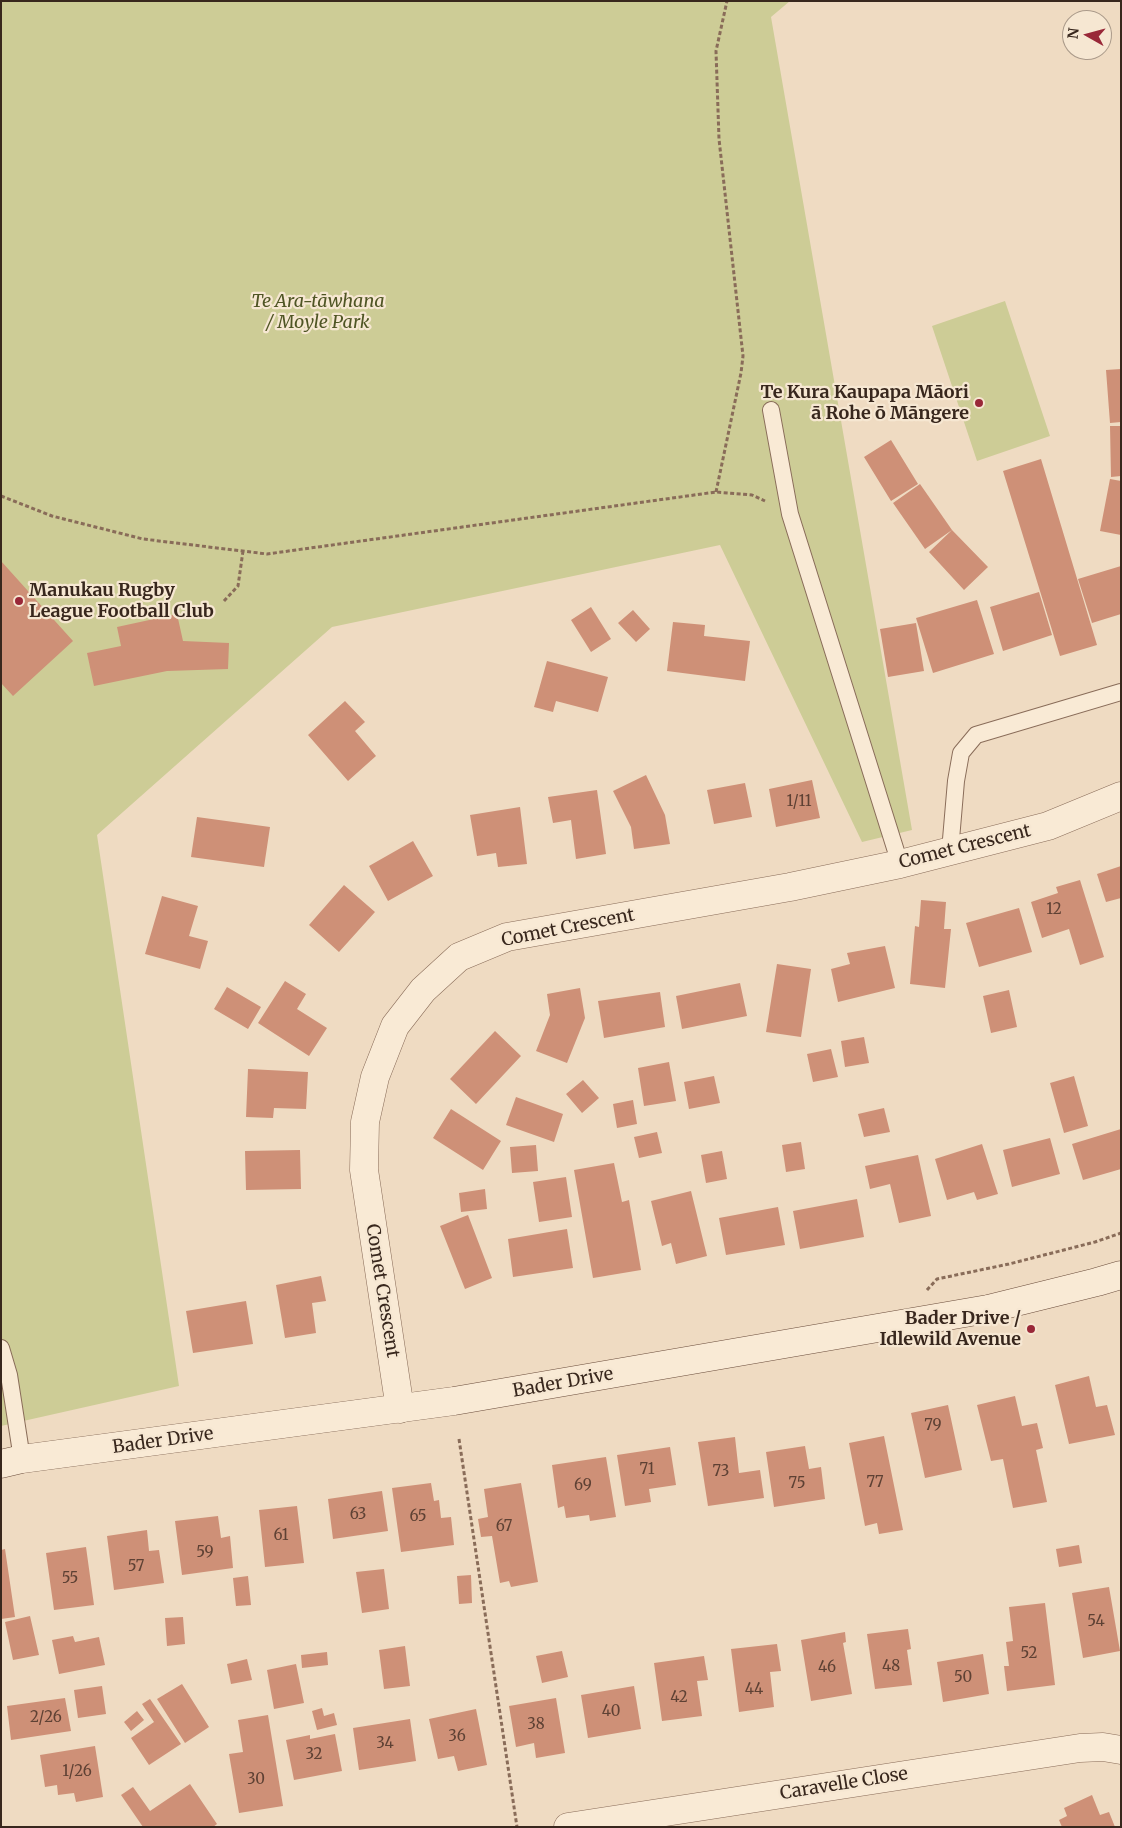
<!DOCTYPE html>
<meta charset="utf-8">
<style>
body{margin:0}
#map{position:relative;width:1122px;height:1828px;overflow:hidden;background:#efdbc2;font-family:Merriweather,serif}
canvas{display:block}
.frame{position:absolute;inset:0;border:2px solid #38271d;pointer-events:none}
.north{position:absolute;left:1062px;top:10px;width:50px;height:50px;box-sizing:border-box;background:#f6e7d2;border:1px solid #aa9a8a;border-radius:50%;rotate:277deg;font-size:14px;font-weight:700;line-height:20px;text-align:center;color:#38271d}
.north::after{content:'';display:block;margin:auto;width:18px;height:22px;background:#992838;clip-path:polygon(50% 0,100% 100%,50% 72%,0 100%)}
</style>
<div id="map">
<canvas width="1122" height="1828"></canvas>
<div class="frame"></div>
<div class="north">N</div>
</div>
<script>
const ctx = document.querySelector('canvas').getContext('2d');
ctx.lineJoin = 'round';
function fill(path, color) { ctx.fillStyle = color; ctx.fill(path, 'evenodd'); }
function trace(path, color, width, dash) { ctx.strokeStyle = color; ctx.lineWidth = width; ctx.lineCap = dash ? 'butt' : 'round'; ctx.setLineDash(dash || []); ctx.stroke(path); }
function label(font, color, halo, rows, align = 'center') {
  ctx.font = font + ' Merriweather,serif'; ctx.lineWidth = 4.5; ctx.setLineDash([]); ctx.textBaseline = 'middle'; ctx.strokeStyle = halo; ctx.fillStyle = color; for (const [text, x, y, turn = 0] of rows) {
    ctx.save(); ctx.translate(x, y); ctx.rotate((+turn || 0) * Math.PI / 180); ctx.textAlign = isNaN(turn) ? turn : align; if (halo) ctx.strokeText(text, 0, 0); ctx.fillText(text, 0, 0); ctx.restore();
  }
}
fill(new Path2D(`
 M 1,1 L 790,1 L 771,17 L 912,830 L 862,842 L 720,545 L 332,627 L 97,835 L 179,1386 L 1,1426 Z
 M 1005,301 L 1050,436 L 977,461 L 932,326 Z`), '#cdcc96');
fill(new Path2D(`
 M 1121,369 L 1121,422 L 1110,423 L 1106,370 Z
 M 1110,426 L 1121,426 L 1121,476 L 1111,477 Z
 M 891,440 L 918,484 L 891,501 L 864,457 Z
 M 1041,459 L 1097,645 L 1060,656 L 1003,471 Z
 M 1110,479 L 1121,481 L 1121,535 L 1100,531 Z
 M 920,484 L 952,530 L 925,549 L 893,503 Z
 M 952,530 L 988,567 L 964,590 L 929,552 Z
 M 1,561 L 73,641 L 13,696 L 1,683 Z
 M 1121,566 L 1121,614 L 1092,623 L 1078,579 Z
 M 1039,592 L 1052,635 L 1003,651 L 990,607 Z
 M 977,600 L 994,654 L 933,673 L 916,618 Z
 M 591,607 L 611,639 L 591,652 L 571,620 Z
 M 633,610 L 650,629 L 636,642 L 618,623 Z
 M 177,614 L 183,641 L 229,643 L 228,669 L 167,671 L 94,686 L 87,653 L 121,646 L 117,627 Z
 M 673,622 L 705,625 L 704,636 L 750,641 L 745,681 L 667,671 Z
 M 916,623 L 924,671 L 888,677 L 880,629 Z
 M 547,661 L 608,677 L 598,712 L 556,701 L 553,712 L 534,707 Z
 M 345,701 L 365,722 L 355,731 L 376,756 L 348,781 L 308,735 Z
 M 646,775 L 665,815 L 670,844 L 634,849 L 631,827 L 613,791 Z
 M 812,780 L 820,818 L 776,827 L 769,789 Z
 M 745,783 L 752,817 L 714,824 L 707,790 Z
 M 597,790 L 606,854 L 576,859 L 571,820 L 553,823 L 548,797 Z
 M 520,807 L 527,864 L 498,867 L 496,853 L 477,856 L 470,815 Z
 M 197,817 L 270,827 L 264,867 L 191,857 Z
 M 413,841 L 433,876 L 388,901 L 369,866 Z
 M 1121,866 L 1121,898 L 1106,902 L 1097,874 Z
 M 1080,880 L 1104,957 L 1080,965 L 1069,929 L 1042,938 L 1031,902 L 1058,893 L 1056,887 Z
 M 344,885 L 375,912 L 339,952 L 309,925 Z
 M 162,896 L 198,906 L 189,936 L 208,941 L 200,969 L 145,954 Z
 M 921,900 L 946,902 L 944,929 L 951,929 L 945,988 L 910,984 L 915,926 L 919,927 Z
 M 1019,908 L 1032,952 L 979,967 L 966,923 Z
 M 885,946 L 895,988 L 838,1002 L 831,969 L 850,964 L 847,953 Z
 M 777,964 L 811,969 L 801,1037 L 766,1032 Z
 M 285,981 L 306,994 L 297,1009 L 327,1028 L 309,1056 L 258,1023 Z
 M 740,983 L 747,1016 L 682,1029 L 676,996 Z
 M 227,987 L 261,1007 L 248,1029 L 214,1009 Z
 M 580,988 L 585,1018 L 567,1063 L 536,1051 L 550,1015 L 547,994 Z
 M 1009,990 L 1017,1027 L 991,1033 L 983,996 Z
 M 660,992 L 665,1027 L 604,1038 L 598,1001 Z
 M 495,1031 L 521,1056 L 476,1104 L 450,1079 Z
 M 864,1037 L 869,1063 L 845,1067 L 841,1041 Z
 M 831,1049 L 838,1077 L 813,1082 L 807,1054 Z
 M 669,1062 L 676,1101 L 644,1106 L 638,1068 Z
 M 248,1069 L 308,1072 L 306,1109 L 274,1108 L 273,1118 L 246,1117 Z
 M 714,1076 L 720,1103 L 689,1109 L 684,1082 Z
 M 1074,1076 L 1088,1126 L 1064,1133 L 1050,1083 Z
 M 583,1080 L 599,1098 L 582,1113 L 566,1094 Z
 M 516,1097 L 563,1114 L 554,1142 L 506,1125 Z
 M 633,1100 L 637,1124 L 617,1128 L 613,1104 Z
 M 884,1108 L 890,1132 L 864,1137 L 858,1114 Z
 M 451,1109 L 501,1141 L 483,1170 L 433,1138 Z
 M 1121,1129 L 1121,1169 L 1083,1180 L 1072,1144 Z
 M 657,1132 L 662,1153 L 639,1158 L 634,1137 Z
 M 1050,1138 L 1060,1174 L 1012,1187 L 1003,1150 Z
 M 801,1142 L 805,1169 L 786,1172 L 782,1145 Z
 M 982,1144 L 998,1194 L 977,1200 L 974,1192 L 947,1200 L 935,1159 Z
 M 536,1145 L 538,1171 L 512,1173 L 510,1147 Z
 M 300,1150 L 301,1189 L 246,1190 L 245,1151 Z
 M 722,1151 L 727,1179 L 706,1183 L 701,1155 Z
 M 918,1155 L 931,1216 L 899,1223 L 890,1184 L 870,1189 L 865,1166 Z
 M 614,1163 L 622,1202 L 629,1200 L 641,1270 L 593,1278 L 574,1170 Z
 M 566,1177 L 572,1217 L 539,1222 L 533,1182 Z
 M 485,1189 L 487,1209 L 461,1212 L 459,1193 Z
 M 691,1191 L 707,1256 L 676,1264 L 671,1243 L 662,1246 L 651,1201 Z
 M 857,1199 L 864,1237 L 800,1249 L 793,1211 Z
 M 778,1207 L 785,1245 L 726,1255 L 719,1218 Z
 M 468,1215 L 492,1278 L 465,1289 L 440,1226 Z
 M 567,1229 L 573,1268 L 513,1277 L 508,1239 Z
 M 321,1276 L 326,1301 L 312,1303 L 316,1333 L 285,1338 L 276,1285 Z
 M 246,1301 L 253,1344 L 193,1353 L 186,1311 Z
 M 1089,1376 L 1096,1407 L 1107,1405 L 1115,1435 L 1069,1444 L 1055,1385 Z
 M 1015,1396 L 1022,1426 L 1037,1423 L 1043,1448 L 1036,1450 L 1047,1502 L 1013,1508 L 1003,1459 L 991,1461 L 977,1405 Z
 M 948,1405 L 962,1470 L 925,1478 L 911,1413 Z
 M 884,1436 L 903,1530 L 879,1534 L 877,1523 L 865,1526 L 849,1443 Z
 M 735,1437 L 739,1473 L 760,1470 L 764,1498 L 708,1506 L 698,1442 Z
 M 805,1446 L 809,1469 L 821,1467 L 825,1499 L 774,1507 L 766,1452 Z
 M 670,1447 L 676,1485 L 649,1489 L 651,1502 L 625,1506 L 617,1455 Z
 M 606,1457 L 616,1517 L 590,1521 L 589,1515 L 566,1518 L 564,1506 L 558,1508 L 552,1465 Z
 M 431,1483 L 434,1501 L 439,1500 L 441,1518 L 451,1517 L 454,1545 L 401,1552 L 392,1488 Z
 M 521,1483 L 538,1582 L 511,1587 L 509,1581 L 500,1583 L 492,1536 L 481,1537 L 478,1519 L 488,1517 L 484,1489 Z
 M 382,1491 L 388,1531 L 333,1539 L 328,1499 Z
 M 297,1506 L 304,1563 L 265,1567 L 259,1510 Z
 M 218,1516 L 221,1538 L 230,1536 L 233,1568 L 182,1575 L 175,1521 Z
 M 147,1530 L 149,1551 L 159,1550 L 164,1583 L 114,1590 L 107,1536 Z
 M 1079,1545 L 1082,1563 L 1059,1567 L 1056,1549 Z
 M 86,1547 L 94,1605 L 54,1610 L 46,1553 Z
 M 5,1549 L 15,1617 L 1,1619 L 1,1550 Z
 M 384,1569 L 389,1609 L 362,1613 L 356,1572 Z
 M 471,1575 L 472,1603 L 459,1604 L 457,1576 Z
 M 248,1576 L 251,1605 L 236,1606 L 233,1578 Z
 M 1109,1587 L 1120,1651 L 1083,1658 L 1072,1593 Z
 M 1045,1603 L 1055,1685 L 1007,1691 L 1004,1666 L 1009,1666 L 1006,1642 L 1013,1641 L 1009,1607 Z
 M 30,1616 L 39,1655 L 13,1660 L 5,1622 Z
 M 183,1617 L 185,1644 L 167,1646 L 165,1618 Z
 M 908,1629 L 911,1649 L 907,1650 L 912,1685 L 875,1689 L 867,1634 Z
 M 845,1632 L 846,1642 L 843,1643 L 852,1694 L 811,1701 L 801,1640 Z
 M 73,1636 L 75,1642 L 99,1637 L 105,1665 L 59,1674 L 52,1640 Z
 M 777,1644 L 781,1671 L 770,1672 L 774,1707 L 739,1712 L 731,1649 Z
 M 405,1646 L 410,1686 L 384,1689 L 379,1650 Z
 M 562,1651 L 568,1677 L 542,1683 L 536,1656 Z
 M 327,1652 L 328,1665 L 302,1668 L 301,1655 Z
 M 983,1654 L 989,1694 L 943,1702 L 937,1662 Z
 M 704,1656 L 708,1680 L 697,1681 L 702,1716 L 662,1721 L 654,1663 Z
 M 247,1659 L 252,1680 L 231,1684 L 227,1664 Z
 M 296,1664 L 304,1703 L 274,1709 L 267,1670 Z
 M 182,1684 L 209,1727 L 185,1743 L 157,1699 Z
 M 102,1686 L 106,1714 L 78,1718 L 74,1690 Z
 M 634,1686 L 641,1729 L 588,1738 L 581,1695 Z
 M 65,1698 L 71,1731 L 11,1740 L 7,1706 Z
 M 556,1698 L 565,1753 L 536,1758 L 534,1743 L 516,1747 L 509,1706 Z
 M 150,1699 L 181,1744 L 149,1765 L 131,1738 L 154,1722 L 142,1704 Z
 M 322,1708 L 324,1716 L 334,1713 L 337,1725 L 317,1730 L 312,1711 Z
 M 476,1709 L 487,1765 L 458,1771 L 454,1756 L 438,1759 L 429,1719 Z
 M 137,1711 L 144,1720 L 131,1731 L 124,1722 Z
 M 268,1715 L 283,1806 L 239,1813 L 229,1754 L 243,1752 L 238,1720 Z
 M 410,1719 L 416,1761 L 359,1770 L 353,1728 Z
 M 335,1734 L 342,1771 L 294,1780 L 286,1740 L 310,1735 L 310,1739 Z
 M 95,1746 L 103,1797 L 76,1802 L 74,1793 L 58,1795 L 57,1785 L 45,1787 L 40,1755 Z
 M 190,1784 L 217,1824 L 213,1827 L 143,1827 L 121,1795 L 133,1787 L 150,1811 Z
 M 1092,1795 L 1100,1815 L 1109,1812 L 1115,1827 L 1062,1827 L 1059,1820 L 1067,1816 L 1064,1808 Z`), '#ce9077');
const lane = new Path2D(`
 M 771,410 L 790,514 L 900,864
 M 950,851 L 956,781 L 961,753 L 976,735 L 1121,692
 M 1,1348 L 9,1375 L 22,1459`);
const street = new Path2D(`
 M 400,1409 L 364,1170 L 365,1122 L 375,1077 L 395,1026 L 423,990 L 459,957 L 507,937 L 790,887 L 900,864 L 1048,826 L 1121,796
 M 568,1827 L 1080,1748 L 1103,1747 L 1121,1750`);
const secondary = new Path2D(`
 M 1,1464 L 22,1459 L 454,1401 L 988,1309 L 1097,1282 L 1121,1275`);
trace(lane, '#896c59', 18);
trace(street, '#896c59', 29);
trace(secondary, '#6b4d3c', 29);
trace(new Path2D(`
 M 716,492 L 741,373 L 743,356 L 719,139 L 716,51 L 727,1
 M 1,496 L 52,516 L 143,539 L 267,554 L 716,492 L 752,495 L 765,501
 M 224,601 L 238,586 L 243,551
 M 927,1290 L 937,1279 L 1009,1264 L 1095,1242 L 1121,1233
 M 459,1439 L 517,1827`), '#896c59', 3, [4, 2.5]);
trace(lane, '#f9ead5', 16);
trace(street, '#f9ead5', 28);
trace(secondary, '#f9ead5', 28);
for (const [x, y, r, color] of [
 [979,403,5,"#992838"],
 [19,601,5,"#992838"],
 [1031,1329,5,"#992838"]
]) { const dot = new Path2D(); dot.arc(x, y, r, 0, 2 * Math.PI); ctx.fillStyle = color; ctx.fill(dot); trace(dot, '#f6e7d2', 2); }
label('15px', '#5e4134', null, [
 ["1/11",799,802],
 ["12",1054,910],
 ["79",933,1426],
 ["71",647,1470],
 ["73",721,1472],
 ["77",875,1483],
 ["75",797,1484],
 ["69",583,1486],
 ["63",358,1515],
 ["65",418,1517],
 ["67",504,1527],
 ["61",281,1536],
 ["59",205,1553],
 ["57",136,1567],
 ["55",70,1579],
 ["54",1096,1622],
 ["52",1029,1654],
 ["48",891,1667],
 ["46",827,1668],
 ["50",963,1678],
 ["44",754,1690],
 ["42",679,1698],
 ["40",611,1712],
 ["2/26",46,1718],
 ["38",536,1725],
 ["36",457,1737],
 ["34",385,1744],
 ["32",314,1755],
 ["1/26",77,1772],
 ["30",256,1780]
]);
label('italic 18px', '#4f5524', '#f6e7d2', [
 ["Te Ara-tāwhana",318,302],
 ["/ Moyle Park",318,323]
]);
label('bold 18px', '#38271d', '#f6e7d2', [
 ["Te Kura Kaupapa Māori",969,393],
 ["ā Rohe ō Māngere",969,414],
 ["Manukau Rugby",29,591,"left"],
 ["League Football Club",29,612,"left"],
 ["Bader Drive /",1021,1319],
 ["Idlewild Avenue",1021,1340]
], 'right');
label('18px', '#38271d', '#f6e7d2', [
 ["Comet Crescent",965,847,-14],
 ["Comet Crescent",568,928,-11],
 ["Comet Crescent",382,1291,81],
 ["Bader Drive",563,1383,-10],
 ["Bader Drive",163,1441,-8],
 ["Caravelle Close",844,1784,-9]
]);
</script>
